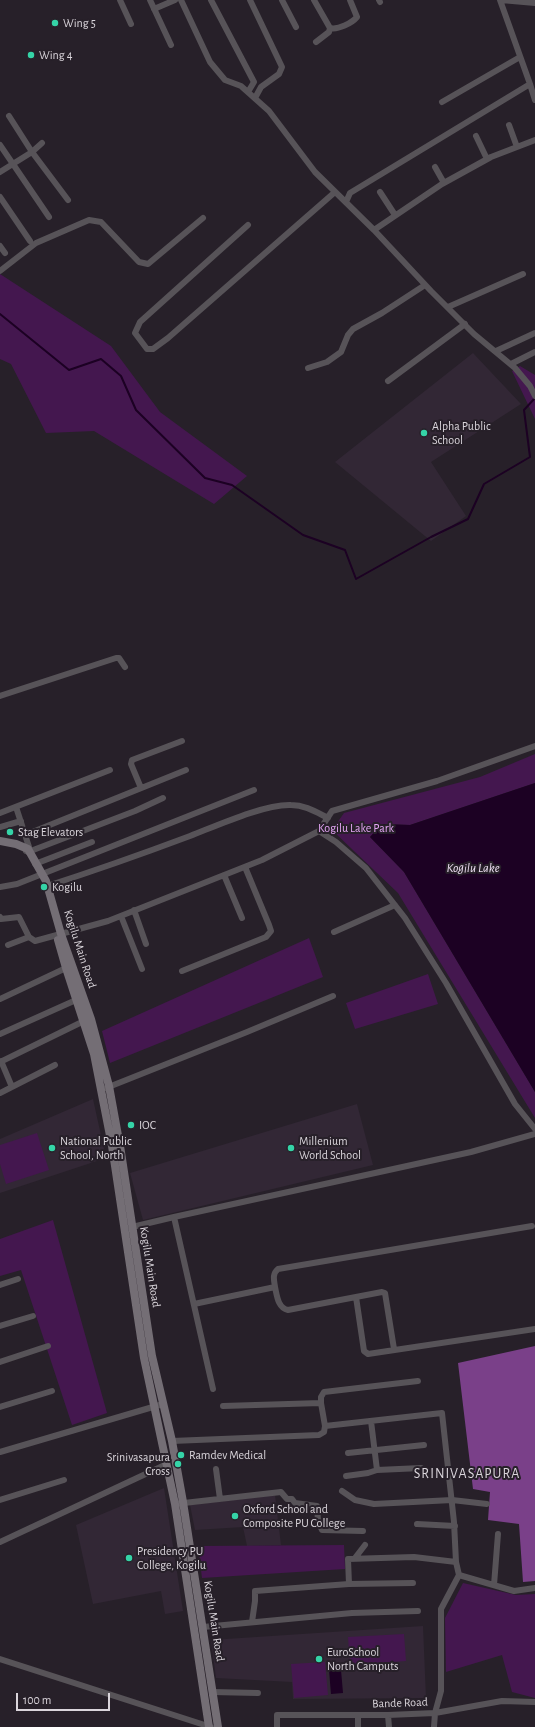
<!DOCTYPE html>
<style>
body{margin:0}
#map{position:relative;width:535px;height:1727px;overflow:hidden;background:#272029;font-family:"Alegreya Sans",sans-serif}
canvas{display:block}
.scale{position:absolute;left:16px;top:1693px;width:94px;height:18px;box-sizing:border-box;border:2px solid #dad5db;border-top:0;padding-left:5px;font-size:12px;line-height:14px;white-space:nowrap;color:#dad5db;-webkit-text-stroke:3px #272029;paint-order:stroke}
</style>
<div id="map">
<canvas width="535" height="1727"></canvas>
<div class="scale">100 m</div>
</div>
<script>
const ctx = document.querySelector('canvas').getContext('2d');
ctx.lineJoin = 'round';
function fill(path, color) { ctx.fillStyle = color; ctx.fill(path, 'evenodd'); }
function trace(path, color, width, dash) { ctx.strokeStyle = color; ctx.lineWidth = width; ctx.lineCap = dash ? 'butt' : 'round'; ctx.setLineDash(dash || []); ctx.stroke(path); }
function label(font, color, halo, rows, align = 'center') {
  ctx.font = font + ' "Alegreya Sans",sans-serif'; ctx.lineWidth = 4; ctx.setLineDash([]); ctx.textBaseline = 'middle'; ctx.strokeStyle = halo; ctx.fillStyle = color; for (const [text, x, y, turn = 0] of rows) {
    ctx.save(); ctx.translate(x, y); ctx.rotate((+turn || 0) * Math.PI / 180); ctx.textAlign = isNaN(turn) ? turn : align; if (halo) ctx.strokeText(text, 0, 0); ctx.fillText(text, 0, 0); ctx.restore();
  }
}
fill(new Path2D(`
 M 473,353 L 521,404 L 431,462 L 466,516 L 431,541 L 335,462 Z
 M 93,1099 L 106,1158 L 0,1193 L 0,1139 Z
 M 357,1104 L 373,1165 L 143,1220 L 130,1173 Z
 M 164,1488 L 183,1611 L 165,1614 L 161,1591 L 93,1604 L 76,1525 Z
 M 275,1495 L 281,1545 L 247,1546 L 243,1527 L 195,1530 L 190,1505 Z
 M 423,1626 L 426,1698 L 293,1699 L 292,1682 L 216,1678 L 211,1640 Z`), '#322735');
fill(new Path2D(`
 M 0,274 L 111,346 L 160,412 L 247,476 L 214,504 L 94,431 L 46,433 L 11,364 L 0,359 Z
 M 520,366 L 535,375 L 535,419 L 512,371 Z
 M 535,754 L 535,783 L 410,825 L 382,824 L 370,837 L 404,872 L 535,1092 L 535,1118 L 398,893 L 332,830 L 344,813 L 480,777 Z
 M 309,938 L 323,977 L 110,1063 L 102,1031 Z
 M 428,974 L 438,1004 L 355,1029 L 346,1003 Z
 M 37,1133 L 49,1170 L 6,1184 L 0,1164 L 0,1145 Z
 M 53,1220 L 107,1413 L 72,1425 L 21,1270 L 0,1276 L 0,1239 Z
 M 344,1545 L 345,1569 L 202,1578 L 198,1546 Z
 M 463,1583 L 516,1595 L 535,1594 L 535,1698 L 512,1692 L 502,1655 L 446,1672 L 445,1618 Z
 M 404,1634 L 406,1661 L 350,1665 L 348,1637 Z
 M 325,1662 L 328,1695 L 294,1698 L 291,1664 Z`), '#44174f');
fill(new Path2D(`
 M 535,1346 L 535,1581 L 523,1582 L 519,1524 L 488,1520 L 490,1492 L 473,1489 L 458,1363 Z`), '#7a4089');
fill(new Path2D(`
 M 535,783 L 535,1092 L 404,872 L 370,837 L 382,824 L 410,825 Z
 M 329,1670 L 341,1670 L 343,1693 L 331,1694 Z`), '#1c0123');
trace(new Path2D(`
 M 0,314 L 69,370 L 101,359 L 121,376 L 136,410 L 205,478 L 232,485 L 303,535 L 345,550 L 356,579 L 431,537 L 468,519 L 484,484 L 530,457 L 524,410 L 535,398`), '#1c0123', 2);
trace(new Path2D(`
 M 120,0 L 131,24
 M 150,0 L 171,45
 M 181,0 L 210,62 L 225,80 L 241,86 L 269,111 L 315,172 L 374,230 L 431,291 L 474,334 L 515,368 L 530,386 L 535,396
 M 211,0 L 254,82 L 248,92
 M 250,0 L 282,67 L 279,74 L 261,87 L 255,98
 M 282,0 L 296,27
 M 314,0 L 330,28
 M 379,0 L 380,2
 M 501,0 L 535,3
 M 154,9 L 175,0
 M 330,28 C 338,30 352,23 357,17 L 350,0
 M 316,42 L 329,32 L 330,28
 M 530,84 L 535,100
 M 442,102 L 520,57
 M 9,116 L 32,152 L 68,200
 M 509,125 L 517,147
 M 476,136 L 487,159
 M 0,145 L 49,217
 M 435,167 L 444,183
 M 0,172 L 32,152 L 42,143
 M 380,192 L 395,215
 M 0,197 L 30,241
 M 346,202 L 350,193 L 530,84 L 500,0
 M 248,225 L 140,322 L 135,333 L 147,349 L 153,349 L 168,338 L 335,192
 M 374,230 L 442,184 L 491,157 L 535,140
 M 0,246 L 5,253
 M 0,271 L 36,243 L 89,220 L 101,222 L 139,262 L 148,264 L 203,218
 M 448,307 L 523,274
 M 496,351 L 535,333
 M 511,364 L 535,352
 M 308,368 L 327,362 L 341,352 L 348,335 L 353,329 L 382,313 L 425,285
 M 388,381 L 465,324
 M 0,696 L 116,658 L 119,658 L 125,667
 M 141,788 L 131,764 L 132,760 L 182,741
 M 16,807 L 29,847 L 26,851
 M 0,813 L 110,770
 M 0,827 L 21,821
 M 319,831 L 336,842 L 366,868 L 405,918 L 446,983 L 515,1104 L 535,1129
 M 25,835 L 186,770
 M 28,852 L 135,811 L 163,798
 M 35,864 L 92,842
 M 224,875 L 242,918
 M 0,887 L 17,884 L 254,790
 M 44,887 C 94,871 142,854 190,836 C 216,826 264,804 291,805 C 305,805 316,812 328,818
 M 134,910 L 146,944
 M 121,916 L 142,969
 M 0,917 L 1,919 L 19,917 L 29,937 L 35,941 L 108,921 L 262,860 L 319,831 L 332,811 L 437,781 L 535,746
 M 334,932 L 395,905
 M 8,945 L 29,937
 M 182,971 L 266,937 L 271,931 L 269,925 L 245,867
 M 0,999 L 66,968
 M 0,1034 L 76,1000
 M 1,1061 L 12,1087
 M 0,1062 L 84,1021
 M 106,1088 L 247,1032 L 333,996
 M 0,1093 L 55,1065
 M 174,1217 L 471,1152 L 535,1134
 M 132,1227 L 174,1217 L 213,1389
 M 0,1285 L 18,1279
 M 275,1287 C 277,1296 278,1308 288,1310 L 382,1292 L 385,1293 L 394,1349
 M 356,1297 L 364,1351 L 368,1354 L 535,1329
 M 194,1304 L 275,1287 C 274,1280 272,1274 278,1269 L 532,1226
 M 0,1326 L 33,1316
 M 0,1362 L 48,1346
 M 321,1403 L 321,1397 L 324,1392 L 418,1381
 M 0,1407 L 52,1391
 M 371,1421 L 377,1470 L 421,1468
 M 325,1426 L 442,1413 L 454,1522 L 456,1562
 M 172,1441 L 319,1435 L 324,1432 L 325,1426 L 321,1403 L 223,1406
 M 0,1452 L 163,1404
 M 348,1453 L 424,1445
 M 216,1469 L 220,1499
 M 346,1476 L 368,1473 L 377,1470
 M 342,1491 L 355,1500 L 374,1504 L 452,1500 L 487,1504
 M 0,1500 L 64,1480
 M 175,1504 L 281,1492 L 287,1499 L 292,1499 L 295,1503 L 317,1506 L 318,1521 L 322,1530 L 363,1531
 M 417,1524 L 455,1526
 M 0,1542 L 167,1464
 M 355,1558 L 365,1545
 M 349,1584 L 348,1559 L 414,1557 L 456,1562 L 459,1575
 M 494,1585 L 498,1534
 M 252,1622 L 255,1601 L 255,1591 L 349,1584 L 413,1583
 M 203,1627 L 352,1613 L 418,1611
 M 0,1659 L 211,1727
 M 212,1692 L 258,1693
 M 388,1715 L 389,1727
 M 277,1727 L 277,1715 L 388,1715 L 435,1713 L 502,1701 L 535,1702
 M 358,1727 L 358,1715
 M 434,1727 L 435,1713 L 441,1691 L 441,1609 L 459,1575 L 514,1591 L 535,1588`), '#575358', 6);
trace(new Path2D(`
 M 0,841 L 16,844 L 28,849 L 46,881 L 61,934 L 91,1019 L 109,1086 L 121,1152 L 152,1356 L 172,1441 L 183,1502 L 218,1727
 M 58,940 L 66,968 L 94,1054 L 112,1146 L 144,1358 L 175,1504 L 209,1727`), '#746e75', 8);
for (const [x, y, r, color] of [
 [55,23,4,"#35d4a7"],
 [31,55,4,"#35d4a7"],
 [424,433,4,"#35d4a7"],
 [10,832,4,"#35d4a7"],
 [44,887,4,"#35d4a7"],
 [131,1125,4,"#35d4a7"],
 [52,1148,4,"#35d4a7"],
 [291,1148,4,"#35d4a7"],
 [181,1455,4,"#35d4a7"],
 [178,1464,4,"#35d4a7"],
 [235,1516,4,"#35d4a7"],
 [129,1558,4,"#35d4a7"],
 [319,1659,4,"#35d4a7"]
]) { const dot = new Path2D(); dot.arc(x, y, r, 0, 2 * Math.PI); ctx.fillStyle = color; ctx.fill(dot); trace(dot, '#272029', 1.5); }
label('12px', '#dad5db', '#272029', [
 ["Wing 5",63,23],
 ["Wing 4",39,55],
 ["Alpha Public",432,426],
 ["School",432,440],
 ["Stag Elevators",18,832],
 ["Kogilu",52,887],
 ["IOC",139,1125],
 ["National Public",60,1141],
 ["School, North",60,1155],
 ["Millenium",299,1141],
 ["World School",299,1155],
 ["Ramdev Medical",189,1455],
 ["Srinivasapura",170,1457,"right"],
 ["Cross",170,1471,"right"],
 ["Oxford School and",243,1509],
 ["Composite PU College",243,1523],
 ["Presidency PU",137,1551],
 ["College, Kogilu",137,1565],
 ["EuroSchool",327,1652],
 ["North Camputs",327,1666]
], 'left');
label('12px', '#e4a5f5', '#272029', [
 ["Kogilu Lake Park",356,828]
]);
label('12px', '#dad5db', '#272029', [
 ["Kogilu Main Road",80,949,72],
 ["Kogilu Main Road",150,1267,81],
 ["Kogilu Main Road",214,1621,81],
 ["Bande Road",400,1703,-2]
]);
label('italic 13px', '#eddef2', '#272029', [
 ["Kogilu Lake",473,868]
]);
ctx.letterSpacing = '1px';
label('14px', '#dad5db', '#272029', [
 ["SRINIVASAPURA",467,1474]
]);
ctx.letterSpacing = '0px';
</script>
